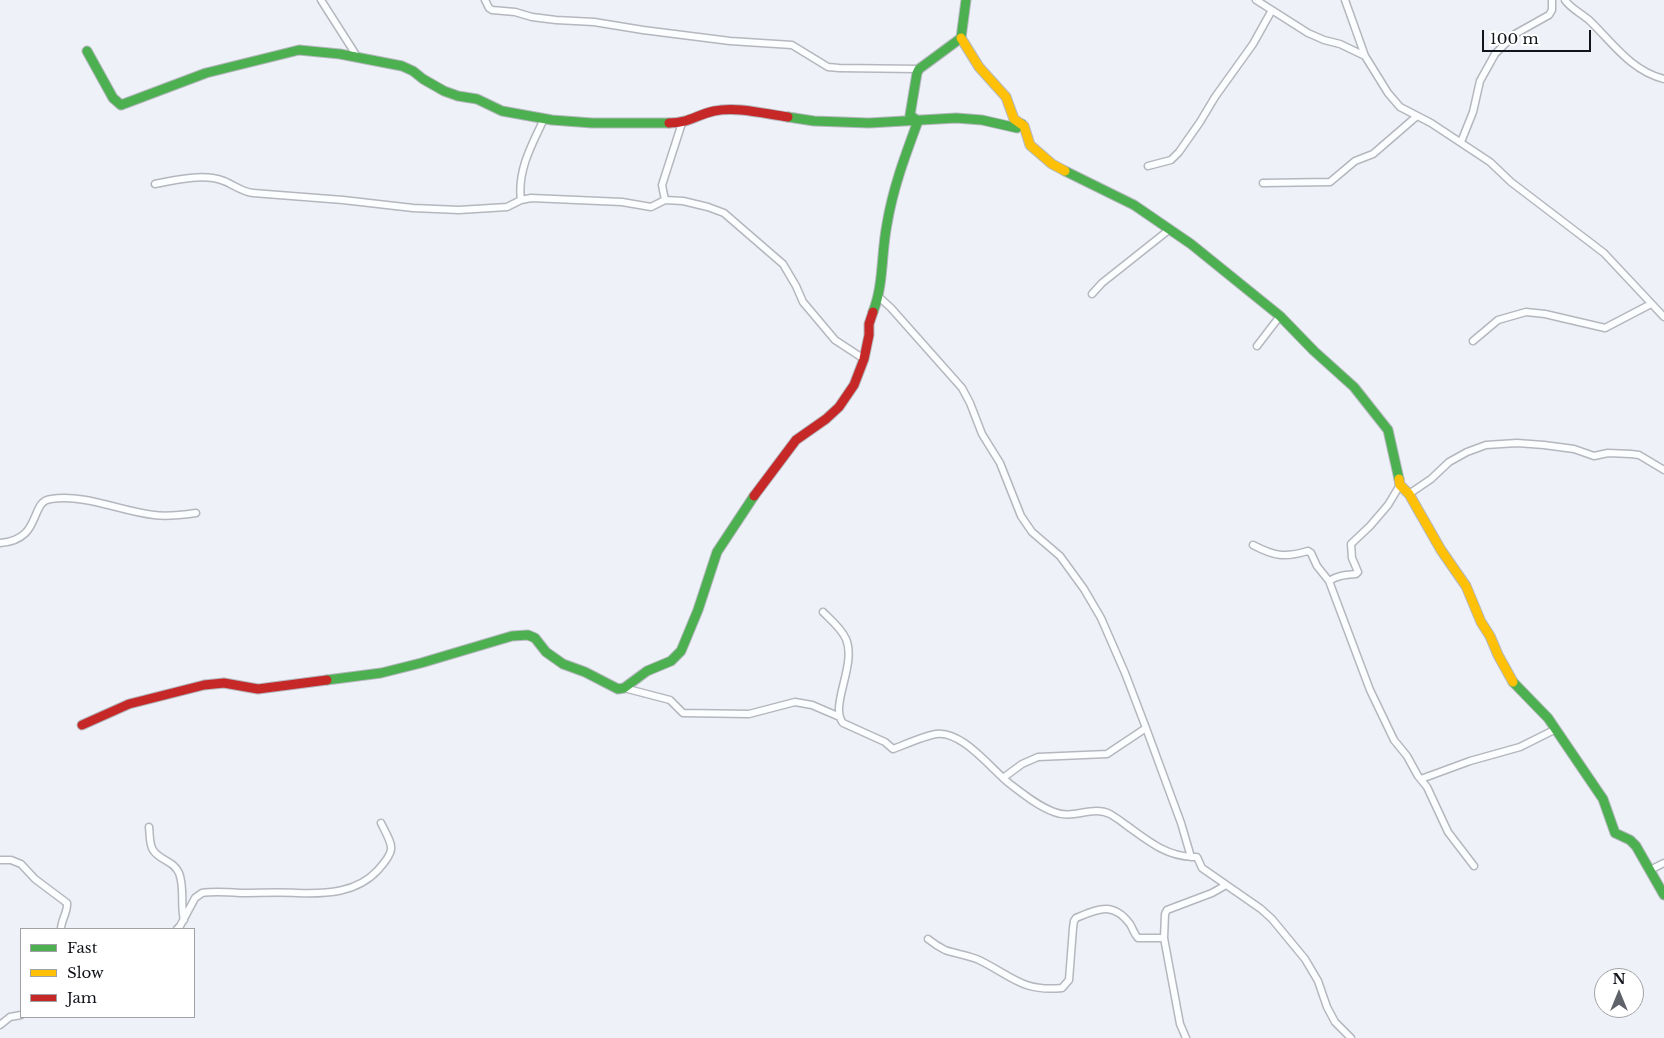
<!DOCTYPE html>
<style>
body{margin:0}
#map{position:relative;width:1664px;height:1038px;overflow:hidden;background:#eef1f8;font-family:"Libre Baskerville",serif}
canvas{display:block}
.legend{position:absolute;left:20px;top:928px;width:175px;height:90px;box-sizing:border-box;background:#fff;border:1px solid #a0a1a4;margin:0;padding:6px 9px;list-style:none;font-size:15px;color:#12151b}
.legend li{display:flex;align-items:center;gap:10px;height:25px}
.legend b{width:25px;border:1px solid #a0a1a4}
.north{position:absolute;left:1594px;top:968px;width:50px;height:50px;box-sizing:border-box;background:#fff;border:1px solid #a0a1a4;border-radius:50%;rotate:0deg;font-size:14px;font-weight:700;line-height:20px;text-align:center;color:#12151b}
.north::after{content:'';display:block;margin:auto;width:18px;height:22px;background:#5f6268;clip-path:polygon(50% 0,100% 100%,50% 72%,0 100%)}
.scale{position:absolute;left:1482px;top:30px;width:109px;height:22px;box-sizing:border-box;border:2px solid #12151b;border-top:0;padding-left:6px;font-size:15px;line-height:18px;white-space:nowrap;color:#12151b;-webkit-text-stroke:4px #fff;paint-order:stroke}
</style>
<div id="map">
<canvas width="1664" height="1038"></canvas>
<ul class="legend">
<li><b style="height:6px;background:#4caf50"></b>Fast</li>
<li><b style="height:6px;background:#ffc107"></b>Slow</li>
<li><b style="height:6px;background:#c62828"></b>Jam</li>
</ul>
<div class="north">N</div>
<div class="scale">100 m</div>
</div>
<script>
const ctx = document.querySelector('canvas').getContext('2d');
ctx.lineJoin = 'round';
function trace(path, color, width, dash) { ctx.strokeStyle = color; ctx.lineWidth = width; ctx.lineCap = dash ? 'butt' : 'round'; ctx.setLineDash(dash || []); ctx.stroke(path); }
const street = new Path2D(`
 M 321,0 L 358,58
 M 485,0 L 489,8 L 492,10 L 515,12 L 532,17 L 556,20 L 594,22 L 643,30 L 730,41 L 792,45 L 828,67 L 839,68 L 919,69
 M 1256,0 L 1308,33 L 1324,40 L 1340,44 L 1365,56 L 1388,93 L 1400,107 L 1431,123 L 1490,162 L 1511,182 L 1604,253 L 1664,317
 M 1345,0 L 1365,56
 M 1565,0 C 1570,8 1581,13 1589,20 C 1612,42 1631,71 1664,79
 M 544,119 C 532,144 517,171 521,200 L 531,198 L 622,202 L 651,207 L 665,200 L 662,185 L 682,123
 M 1461,142 L 1473,112 L 1480,81 L 1495,54 L 1515,34 L 1549,15 L 1552,10 L 1552,0
 M 1148,166 L 1171,160 L 1179,152 L 1200,122 L 1215,97 L 1253,44 L 1272,10
 M 1263,183 L 1330,182 L 1355,161 L 1373,154 L 1417,116
 M 155,184 C 175,180 204,173 224,181 C 234,185 242,192 253,193 L 343,200 L 413,208 L 459,210 L 507,207 L 521,200
 M 665,200 L 683,201 L 708,207 L 724,213 L 783,264 L 796,286 L 803,302 L 835,340 L 864,359
 M 1092,294 L 1102,283 L 1170,229
 M 879,297 L 891,308 L 962,388 L 970,403 L 982,434 L 1000,463 L 1021,516 L 1032,532 L 1060,556 L 1084,589 L 1101,618 L 1125,673 L 1146,728 L 1181,823 L 1191,857 L 1197,857 L 1202,868 L 1261,909 L 1272,919 L 1305,959 L 1318,981 L 1327,1007 L 1335,1022 L 1351,1038
 M 1473,341 L 1498,320 L 1526,312 L 1545,314 L 1605,328 L 1651,304
 M 1257,346 L 1280,316
 M 1409,494 L 1431,479 L 1449,462 L 1467,452 L 1486,445 L 1517,443 L 1544,445 L 1574,449 L 1594,456 L 1608,453 L 1631,454 L 1639,455 L 1664,470
 M 0,543 C 43,540 29,501 51,499 C 87,494 119,511 154,515 C 168,517 182,515 196,513
 M 1253,545 C 1274,556 1284,558 1308,551 L 1311,553 L 1317,566 L 1329,581 L 1370,690 L 1394,740 L 1407,756 L 1418,776 L 1427,787 L 1448,832 L 1474,866
 M 1329,581 C 1339,575 1345,575 1356,574 L 1358,572 L 1352,558 L 1351,544 L 1370,526 L 1388,505 L 1400,485
 M 823,612 C 831,620 841,628 846,639 C 857,665 829,706 843,723 L 885,742 L 893,749 C 904,745 924,736 936,734 C 962,730 991,769 1010,784 C 1023,794 1038,806 1054,812 C 1073,820 1092,805 1110,814 C 1115,817 1121,821 1126,825 C 1147,840 1165,856 1193,857
 M 624,688 L 670,700 L 683,713 L 749,714 L 795,702 L 812,705 L 840,717
 M 1003,778 L 1022,764 L 1038,757 L 1107,754 L 1146,728
 M 1421,779 L 1470,761 L 1520,747 L 1556,729
 M 149,827 C 150,834 149,844 153,850 C 160,861 173,860 179,873 C 185,888 180,905 184,920
 M 0,860 L 11,860 L 21,864 L 35,879 L 67,903 C 68,912 61,920 61,929
 M 1650,870 L 1664,863
 M 177,929 L 180,926 L 195,898 L 202,893 C 214,891 227,892 240,893 C 259,893 278,892 297,893 C 326,894 357,893 378,870 C 397,849 393,847 381,823
 M 928,939 C 933,943 939,947 945,950 C 956,954 968,955 979,960 C 1012,976 1022,992 1062,988 L 1069,980 L 1073,928 L 1074,921 L 1076,918 C 1098,909 1113,901 1130,924 C 1133,929 1134,934 1138,938 L 1164,938
 M 0,1025 L 10,1017 L 21,1015
 M 1186,1038 L 1180,1024 L 1164,938 L 1165,914 L 1167,910 L 1212,893 L 1226,885`);
const fast = new Path2D(`
 M 87,51 L 113,98 L 121,105 L 206,73 L 299,50 L 340,54 L 402,66 L 413,71 L 423,79 L 444,91 L 458,96 L 477,99 L 502,111 L 552,120 L 592,123 L 669,123
 M 788,117 L 814,121 L 869,123 L 956,118 L 982,120 L 1017,128 L 1022,124
 M 1065,171 L 1134,205 L 1191,244 L 1280,316 L 1314,351 L 1354,387 L 1388,430 L 1399,479
 M 873,312 C 884,284 881,254 887,224 C 893,188 905,156 918,121 L 910,115 L 917,73 L 919,69 L 961,38 L 966,0
 M 327,680 L 381,673 L 421,663 L 512,636 L 528,635 L 535,638 L 546,652 L 563,664 L 585,672 L 618,689 L 624,688 L 647,671 L 671,661 L 681,651 L 698,610 L 717,552 L 754,496
 M 1513,682 L 1548,718 L 1603,799 L 1615,833 L 1630,840 L 1636,846 L 1664,895`);
const slow = new Path2D(`
 M 961,38 L 979,67 L 1006,97 L 1014,119 L 1024,126 L 1030,145 L 1052,164 L 1065,171
 M 1399,479 L 1400,485 L 1409,494 L 1441,550 L 1466,586 L 1481,622 L 1490,636 L 1498,655 L 1513,682`);
const jam = new Path2D(`
 M 669,123 C 689,123 696,115 714,111 C 737,106 765,114 788,117
 M 754,496 L 796,440 L 826,419 L 839,407 L 854,385 L 864,359 L 869,335 L 869,324 L 873,312
 M 82,725 L 129,704 L 204,685 L 224,683 L 258,689 L 327,680`);
trace(street, '#b4b7bd', 9);
trace(fast, '#b4b7bd', 11);
trace(slow, '#b4b7bd', 11);
trace(jam, '#b4b7bd', 11);
trace(street, '#fcfdfe', 6);
trace(fast, '#4caf50', 9);
trace(slow, '#ffc107', 9);
trace(jam, '#c62828', 9);
</script>
